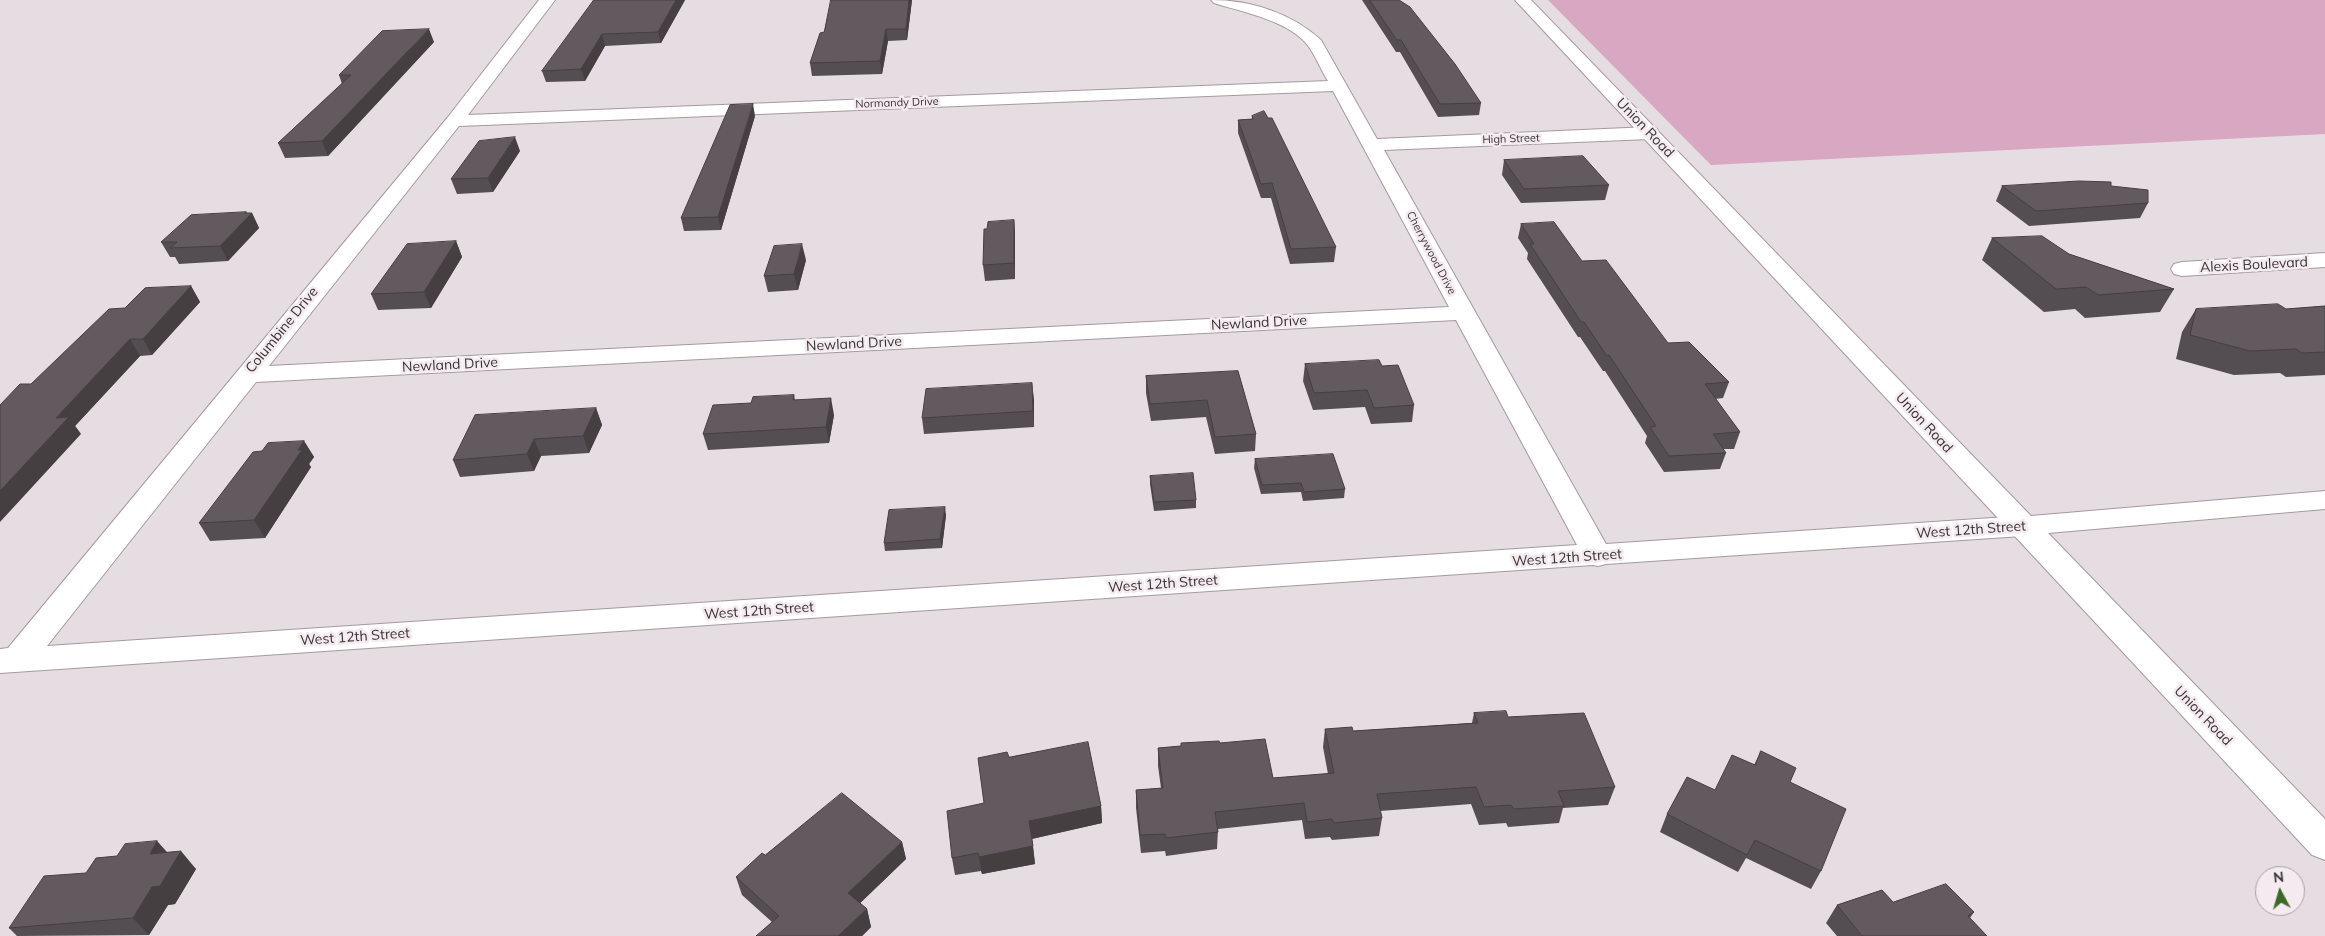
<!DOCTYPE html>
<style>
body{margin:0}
#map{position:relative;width:2325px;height:936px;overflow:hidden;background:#e6dde2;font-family:Mulish,sans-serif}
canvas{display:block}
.north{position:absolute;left:2255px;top:866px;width:50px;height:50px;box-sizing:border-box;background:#f4eaef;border:1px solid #a8a1a4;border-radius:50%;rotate:354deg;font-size:14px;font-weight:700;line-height:20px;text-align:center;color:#363334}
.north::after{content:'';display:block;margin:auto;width:18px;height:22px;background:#3e6825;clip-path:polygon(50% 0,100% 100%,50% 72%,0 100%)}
</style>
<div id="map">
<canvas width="2325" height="936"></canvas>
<div class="north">N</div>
</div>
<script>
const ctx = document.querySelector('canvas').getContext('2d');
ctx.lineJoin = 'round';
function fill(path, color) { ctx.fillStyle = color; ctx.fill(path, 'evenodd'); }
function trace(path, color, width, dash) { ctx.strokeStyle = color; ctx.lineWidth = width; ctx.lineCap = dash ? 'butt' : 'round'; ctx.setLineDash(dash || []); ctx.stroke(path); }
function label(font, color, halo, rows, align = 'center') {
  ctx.font = font + ' Mulish,sans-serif'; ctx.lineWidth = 5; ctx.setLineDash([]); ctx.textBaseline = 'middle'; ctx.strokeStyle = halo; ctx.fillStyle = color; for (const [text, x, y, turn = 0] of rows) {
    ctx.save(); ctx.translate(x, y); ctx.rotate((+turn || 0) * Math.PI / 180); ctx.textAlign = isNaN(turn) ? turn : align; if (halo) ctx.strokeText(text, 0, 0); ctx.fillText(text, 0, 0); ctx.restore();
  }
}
fill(new Path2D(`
 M 1548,0 L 2325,0 L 2325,134 L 1711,165 Z`), '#d8a7c1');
const street = new Path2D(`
 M 539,0 L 555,0 L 468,115 L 1328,81 C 1321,70 1316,57 1309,47 C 1291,21 1242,12 1214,3 L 1211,0 C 1251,0 1291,13 1321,40 L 1377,139 L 1650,127 L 1657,129 L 1659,133 L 1657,137 L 1650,139 L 1384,150 L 1606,544 L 2022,516 L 2032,519 L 2037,526 L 2032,533 L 2022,536 L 1606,564 L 1598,566 L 1593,565 L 0,673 L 0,649 L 8,648 L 448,117 ZM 1333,91 L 1449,307 L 269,366 L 459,126 ZM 1456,320 L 1577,545 L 47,646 L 256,382 Z
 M 2325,253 L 2325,267 L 2182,276 L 2174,274 L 2171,269 L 2174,264 L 2182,262 Z`);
const secondary = new Path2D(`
 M 1515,0 L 1531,0 L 2031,516 L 2325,491 L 2325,509 L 2048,533 L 2325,819 L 2325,860 L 2312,855 Z`);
trace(street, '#a39a9f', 2);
trace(secondary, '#a39a9f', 2);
fill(street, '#fff');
fill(secondary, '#fff');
fill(new Path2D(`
 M 594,0 L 685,0 L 661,43 L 605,46 L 585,81 L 546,82 L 542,71 Z
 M 912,0 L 907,40 L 888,41 L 882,74 L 812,76 L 810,63 L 824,32 Z
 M 1362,0 L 1399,0 L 1481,103 L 1479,115 L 1438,117 L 1400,52 L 1396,52 Z
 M 434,42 L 328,156 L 285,158 L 278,143 L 342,84 L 339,75 Z
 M 755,116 L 721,230 L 684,231 L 681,218 Z
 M 1252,116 L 1336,247 L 1334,262 L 1290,264 L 1271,198 L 1261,198 L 1238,133 L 1238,120 L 1252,119 Z
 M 520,151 L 493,192 L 457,194 L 451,179 Z
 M 1504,160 L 1609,185 L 1605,200 L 1521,203 L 1502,175 Z
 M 2002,186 L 2111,186 L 2148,203 L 2140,218 L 2029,226 L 1996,201 Z
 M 246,212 L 247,213 L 252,213 L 259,228 L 228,261 L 179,264 L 175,257 L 170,257 L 161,242 Z
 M 1014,220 L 1015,236 L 1015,279 L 985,281 L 983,265 L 987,229 Z
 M 1521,224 L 1582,261 L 1668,343 L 1729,382 L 1723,398 L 1715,399 L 1740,432 L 1734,449 L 1723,449 L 1726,453 L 1720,469 L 1664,472 L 1645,443 L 1647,436 L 1605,371 L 1603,371 L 1580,337 L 1578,337 L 1527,259 L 1528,253 L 1518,238 Z
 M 1992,238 L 2069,254 L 2174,289 L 2160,312 L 2085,318 L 2075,309 L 2044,312 L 1982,260 Z
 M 456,241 L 462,257 L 431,308 L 378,310 L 371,294 Z
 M 806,260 L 798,290 L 768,292 L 764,276 Z
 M 191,286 L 200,302 L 152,355 L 140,356 L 75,426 L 81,434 L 31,384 Z
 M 2325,306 L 2325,375 L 2286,377 L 2280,373 L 2234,375 L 2176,359 L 2182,332 L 2196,309 L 2286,309 Z
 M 1305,364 L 1382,366 L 1414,405 L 1412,422 L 1371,424 L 1365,407 L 1313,410 L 1303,381 Z
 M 1238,371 L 1256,434 L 1255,451 L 1215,454 L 1206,417 L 1151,421 L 1146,393 L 1146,376 Z
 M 794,395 L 795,400 L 834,415 L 829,443 L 708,450 L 703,434 L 751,403 Z
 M 1034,399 L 1034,427 L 924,434 L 922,418 Z
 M 596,408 L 602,425 L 589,453 L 541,456 L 534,471 L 460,477 L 453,460 Z
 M 304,441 L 314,457 L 309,464 L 311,467 L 265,538 L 210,541 L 199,523 L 262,451 Z
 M 1255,459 L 1345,489 L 1344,498 L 1303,501 L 1301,492 L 1261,494 L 1254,468 Z
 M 1150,476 L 1196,500 L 1196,508 L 1154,511 L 1150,484 Z
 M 946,515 L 942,548 L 885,551 L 884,543 Z
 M 1474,713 L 1508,717 L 1615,787 L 1608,805 L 1563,808 L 1559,823 L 1508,827 L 1506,823 L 1479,825 L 1471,804 L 1380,811 L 1382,818 L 1379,836 L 1332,840 L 1330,837 L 1305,839 L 1302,820 L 1218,829 L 1217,849 L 1166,856 L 1165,851 L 1141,853 L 1136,808 L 1136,790 L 1161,788 L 1158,766 L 1158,748 L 1220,743 L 1273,778 L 1328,774 L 1323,747 L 1325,729 L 1353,731 L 1472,723 Z
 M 1761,751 L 1790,782 L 1821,871 L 1811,889 L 1746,858 L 1738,872 L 1660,832 L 1667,814 L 1715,790 L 1754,765 Z
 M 1009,757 L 1101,806 L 1102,823 L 1032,839 L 1035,864 L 982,874 L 981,871 L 955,875 L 952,858 L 984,803 Z
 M 157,841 L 167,852 L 196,869 L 175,904 L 168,905 L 149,935 L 17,936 L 9,928 L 86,873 L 117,856 Z
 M 902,842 L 906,859 L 860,903 L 867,909 L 871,927 L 862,936 L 757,936 L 772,922 L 742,895 L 736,877 Z
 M 1893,902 L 1974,912 L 1970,918 L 1987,936 L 1837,936 L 1826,923 L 1837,905 Z`), '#544d51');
fill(new Path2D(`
 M 676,0 L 685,0 L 661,43 L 658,32 Z
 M 909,0 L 912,0 L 907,40 L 906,29 Z
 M 429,29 L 434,42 L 328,156 L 322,141 Z
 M 886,29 L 888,41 L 882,74 L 880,61 Z
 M 602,34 L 605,46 L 585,81 L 581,69 Z
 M 753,104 L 755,116 L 721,230 L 718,217 Z
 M 515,137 L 520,151 L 493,192 L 488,178 Z
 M 246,212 L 249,216 L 252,213 L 259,228 L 228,261 L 220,246 Z
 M 1014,220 L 1015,236 L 1015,279 L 1014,263 Z
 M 456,241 L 462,257 L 431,308 L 424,292 Z
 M 802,244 L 806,260 L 798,290 L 794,274 Z
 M 191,286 L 200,302 L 152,355 L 143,339 Z
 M 130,339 L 140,356 L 75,426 L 81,434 L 0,522 L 0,491 L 56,418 Z
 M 1032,383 L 1034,399 L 1034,427 L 1033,411 Z
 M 831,398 L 834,415 L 829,443 L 826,427 Z
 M 596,408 L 602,425 L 589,453 L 583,436 Z
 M 534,439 L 541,456 L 534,471 L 527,454 Z
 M 304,441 L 314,457 L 309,464 L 311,467 L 265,538 L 254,520 L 298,450 Z
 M 945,507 L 946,515 L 942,548 L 940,539 Z
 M 1101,806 L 1102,823 L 1031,839 L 1029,821 Z
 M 157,841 L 172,859 L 150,854 Z
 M 902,842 L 906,859 L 853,910 L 848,893 Z
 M 1033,846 L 1035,864 L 982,874 L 979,857 Z
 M 181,851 L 196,869 L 175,904 L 168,905 L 149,935 L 133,918 L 152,887 Z
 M 867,909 L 871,927 L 862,936 L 838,936 Z`), '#453f42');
const building = new Path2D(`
 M 594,0 L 676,0 L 658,32 L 602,34 L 581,69 L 542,71 Z
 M 831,0 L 909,0 L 906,29 L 886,29 L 880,61 L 810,63 L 820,33 L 824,32 Z
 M 1370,0 L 1399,0 L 1410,7 L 1455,64 L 1481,103 L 1440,104 L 1401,40 L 1397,40 Z
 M 429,29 L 322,141 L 278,143 L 351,75 L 339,75 L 382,31 Z
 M 753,104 L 718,217 L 681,218 L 730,105 Z
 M 1264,111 L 1268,118 L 1272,118 L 1336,247 L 1291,249 L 1272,183 L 1261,184 L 1238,120 L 1253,119 L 1252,116 Z
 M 515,137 L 488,178 L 451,179 L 479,141 Z
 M 1583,156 L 1609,185 L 1524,189 L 1504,160 Z
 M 2079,181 L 2111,182 L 2111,186 L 2148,190 L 2148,203 L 2036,211 L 2002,186 Z
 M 246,212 L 245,213 L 252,213 L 220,246 L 170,248 L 177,242 L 161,242 L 191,215 Z
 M 1014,220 L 1014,263 L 983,265 L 984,229 L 987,229 L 988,222 Z
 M 1554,222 L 1582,261 L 1606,260 L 1668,343 L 1689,342 L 1729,382 L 1705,384 L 1740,432 L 1713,434 L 1726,453 L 1669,456 L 1650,427 L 1656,426 L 1609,355 L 1607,356 L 1584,322 L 1581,322 L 1530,244 L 1534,244 L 1521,224 Z
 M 2042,236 L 2069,254 L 2174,289 L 2098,295 L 2086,287 L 2056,289 L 1992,238 Z
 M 456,241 L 424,292 L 371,294 L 407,244 Z
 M 802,244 L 794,274 L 764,276 L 774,246 Z
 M 191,286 L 143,339 L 130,339 L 56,418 L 69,417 L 0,491 L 0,405 L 20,384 L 31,384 L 109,309 L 125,308 L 145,288 Z
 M 2278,304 L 2286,309 L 2325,306 L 2325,352 L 2302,353 L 2296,349 L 2250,351 L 2190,335 L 2196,309 Z
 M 1379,360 L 1382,366 L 1398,365 L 1414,405 L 1374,408 L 1367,390 L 1314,393 L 1305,364 Z
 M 1238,371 L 1256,434 L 1215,437 L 1207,400 L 1150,404 L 1146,376 Z
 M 1032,383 L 1033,411 L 922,418 L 926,389 Z
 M 794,395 L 793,400 L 831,398 L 826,427 L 703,434 L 713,405 L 751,403 L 753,397 Z
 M 596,408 L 583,436 L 534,439 L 527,454 L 453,460 L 475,415 Z
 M 304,441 L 298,450 L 302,450 L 254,520 L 199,523 L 253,452 L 262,451 L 268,443 Z
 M 1333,454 L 1345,489 L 1304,492 L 1301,483 L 1262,485 L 1255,459 Z
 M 1193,473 L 1196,500 L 1154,502 L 1150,476 Z
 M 945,507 L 940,539 L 884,543 L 889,510 Z
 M 1506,711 L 1508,717 L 1584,713 L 1615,787 L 1558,791 L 1564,806 L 1514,809 L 1511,805 L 1484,807 L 1476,787 L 1377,794 L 1382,818 L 1334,823 L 1332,819 L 1307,822 L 1304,803 L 1215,812 L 1218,832 L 1166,838 L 1165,834 L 1140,835 L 1136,790 L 1163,788 L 1158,748 L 1181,746 L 1181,743 L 1219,741 L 1220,743 L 1265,739 L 1273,778 L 1334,773 L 1325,729 L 1352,727 L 1353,731 L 1478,723 L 1474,713 Z
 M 1088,742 L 1101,806 L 1029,821 L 1033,846 L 979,857 L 978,853 L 952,858 L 947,811 L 984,803 L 978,758 L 1007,752 L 1009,757 Z
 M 1761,751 L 1796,768 L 1790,782 L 1846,809 L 1821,871 L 1755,840 L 1747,855 L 1667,814 L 1687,777 L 1715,790 L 1732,755 L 1755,765 Z
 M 842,793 L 902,842 L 848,893 L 867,909 L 838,936 L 756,936 L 779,916 L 736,877 L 762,853 L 765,855 Z
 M 157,841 L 150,854 L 181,851 L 160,886 L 152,887 L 133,918 L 9,928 L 44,876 L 86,873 L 96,858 L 117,856 L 125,844 Z
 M 1946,884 L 1974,912 L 1968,916 L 1987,936 L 1862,936 L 1837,905 L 1882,890 L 1893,902 Z`);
fill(building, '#625a5e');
trace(building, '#453f42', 1);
label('11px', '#363334', '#f4eaef', [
 ["Normandy Drive",897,103,-2],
 ["High Street",1511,139,-2],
 ["Cherrywood Drive",1431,253,62]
]);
label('14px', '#363334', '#f4eaef', [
 ["Union Road",1645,128,46],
 ["Alexis Boulevard",2254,265,-3],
 ["Newland Drive",1259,323,-3],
 ["Columbine Drive",282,330,-51],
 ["Newland Drive",854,344,-3],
 ["Newland Drive",450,365,-3],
 ["Union Road",1924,423,47],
 ["West 12th Street",1971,530,-4],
 ["West 12th Street",1567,558,-4],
 ["West 12th Street",1163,584,-4],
 ["West 12th Street",759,611,-4],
 ["West 12th Street",355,637,-4],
 ["Union Road",2203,716,46]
]);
</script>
